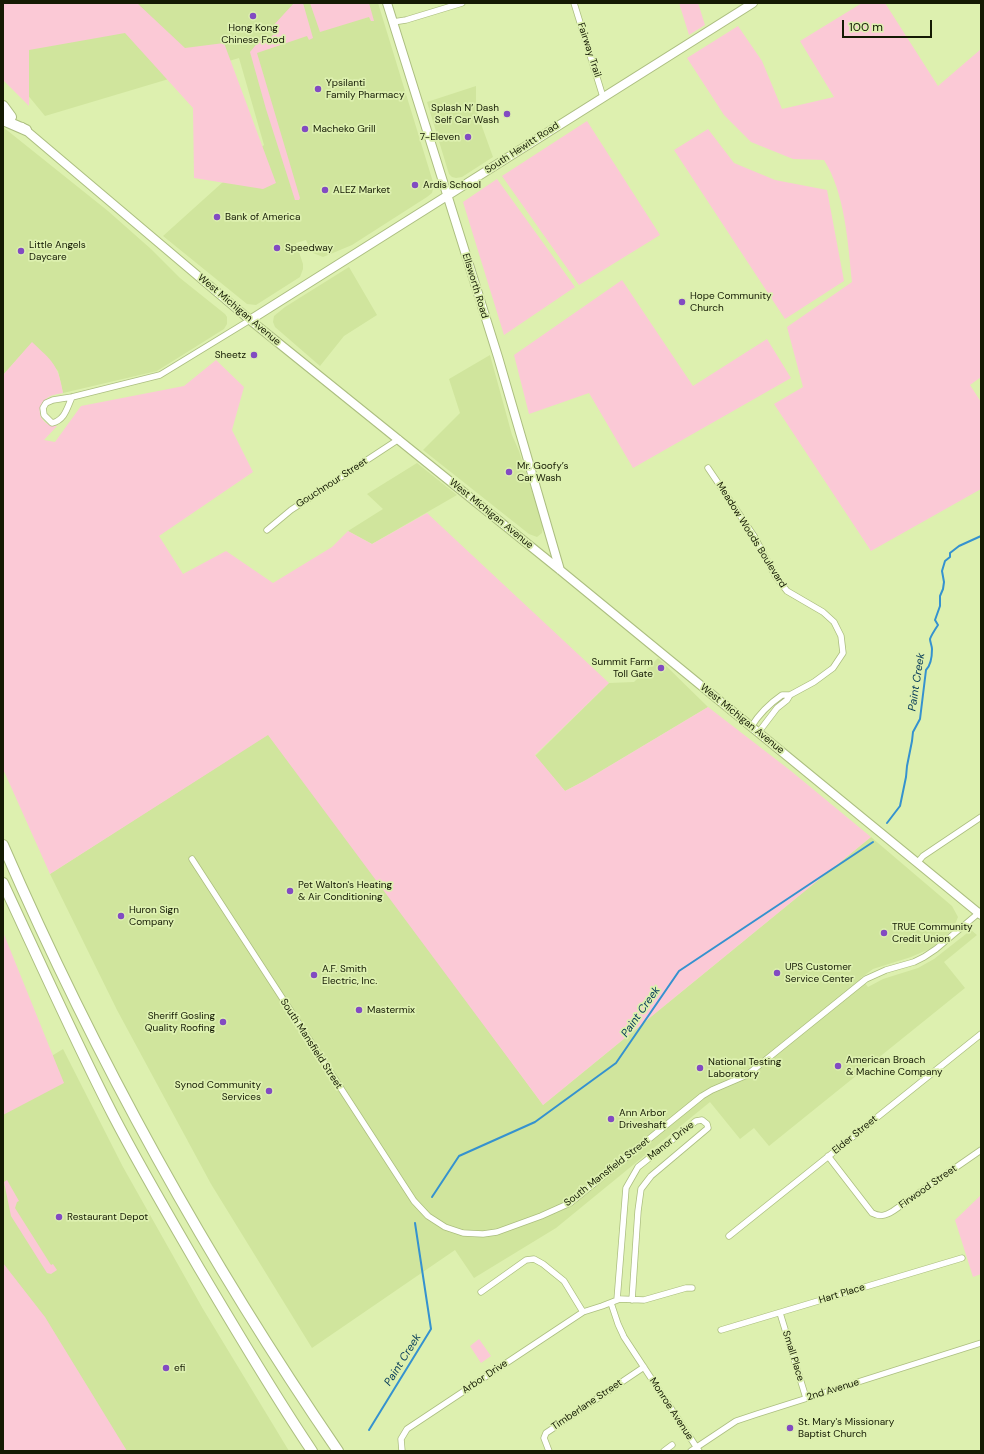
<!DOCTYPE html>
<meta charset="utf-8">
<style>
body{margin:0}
#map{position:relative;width:984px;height:1454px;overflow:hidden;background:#ddf0af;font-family:"DM Sans",sans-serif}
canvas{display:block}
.frame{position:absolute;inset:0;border:4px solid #141a03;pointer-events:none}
.scale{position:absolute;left:842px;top:20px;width:90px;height:18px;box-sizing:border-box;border:2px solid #141a03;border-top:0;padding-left:5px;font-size:12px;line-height:14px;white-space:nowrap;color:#141a03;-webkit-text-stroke:3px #ddf0af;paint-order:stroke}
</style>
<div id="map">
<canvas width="984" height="1454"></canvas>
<div class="frame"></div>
<div class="scale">100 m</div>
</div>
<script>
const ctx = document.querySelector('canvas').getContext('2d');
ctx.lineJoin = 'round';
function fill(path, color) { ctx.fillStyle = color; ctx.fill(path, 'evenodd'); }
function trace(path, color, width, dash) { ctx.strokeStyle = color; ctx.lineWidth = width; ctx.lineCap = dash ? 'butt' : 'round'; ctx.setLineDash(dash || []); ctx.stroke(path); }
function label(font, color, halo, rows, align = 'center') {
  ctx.font = font + ' "DM Sans",sans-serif'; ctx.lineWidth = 3.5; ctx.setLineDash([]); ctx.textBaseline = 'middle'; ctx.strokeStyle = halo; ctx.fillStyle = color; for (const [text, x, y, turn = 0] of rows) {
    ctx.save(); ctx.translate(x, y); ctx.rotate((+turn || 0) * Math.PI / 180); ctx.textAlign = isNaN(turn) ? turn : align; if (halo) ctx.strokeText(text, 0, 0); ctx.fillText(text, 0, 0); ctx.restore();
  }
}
fill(new Path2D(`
 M 3,3 L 378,3 L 433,182 L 434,185 L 432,193 L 427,197 L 352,245 L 328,255 L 323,257 L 313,253 L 310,249 L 306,240 L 296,243 L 303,264 L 303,269 L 300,277 L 256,305 L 247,304 L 163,236 L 264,145 L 239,58 L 45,116 L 3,65 Z
 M 476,86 L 476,110 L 493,157 L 462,177 L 456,178 L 452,177 L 449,174 L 427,102 Z
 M 3,127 L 108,211 L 151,249 L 180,278 L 225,314 L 227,317 L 227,324 L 224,329 L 157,371 L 63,393 L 58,371 L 32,343 L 3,375 Z
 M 349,267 L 377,315 L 344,336 L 320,366 L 275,327 L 273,322 L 274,316 L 285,307 Z
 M 490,355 L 512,435 L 519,451 L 543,525 L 542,533 L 537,537 L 529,534 L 423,450 L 460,413 L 449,379 Z
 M 417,463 L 457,495 L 372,544 L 348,531 L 383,509 L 367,494 Z
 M 658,658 L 708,707 L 586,780 L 565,791 L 535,756 L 609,683 L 634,682 Z
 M 268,734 L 371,869 L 543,1105 L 871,837 L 952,906 L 958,917 L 953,929 L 932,948 L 911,957 L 873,969 L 861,978 L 868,987 L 883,979 L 918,968 L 934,959 L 971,930 L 977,935 L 944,962 L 965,988 L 769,1146 L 754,1128 L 740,1139 L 710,1102 L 556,1228 L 474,1278 L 455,1250 L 312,1348 L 211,1184 L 117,1010 L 50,874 Z
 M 63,1049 L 123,1167 L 203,1309 L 289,1451 L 3,1451 L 3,1086 Z`), '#d0e59d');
fill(new Path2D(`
 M 3,3 L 137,3 L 185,48 L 224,43 L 276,183 L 263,189 L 194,178 L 193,108 L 125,33 L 29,50 L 29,106 L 3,80 Z
 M 294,3 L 303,3 L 313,38 L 309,40 L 307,36 L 257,53 L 300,198 L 299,200 L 295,200 L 266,109 L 250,52 L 259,41 L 261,40 L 265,43 L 276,32 L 272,27 Z
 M 310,3 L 369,3 L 374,21 L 371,21 L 369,17 L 320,32 Z
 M 679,3 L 698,3 L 705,25 L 689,35 Z
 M 862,3 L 885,3 L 938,86 L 981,49 L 981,377 L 970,385 L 981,402 L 981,489 L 871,551 L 774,404 L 803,387 L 787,327 L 852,282 C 848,243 845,193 824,160 L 793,159 L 751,142 L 724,115 L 687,58 L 738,26 L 762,61 L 782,109 L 834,97 L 800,41 Z
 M 587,121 L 660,235 L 579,285 L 502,176 Z
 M 708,129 L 734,163 L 775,180 L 827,190 L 844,281 L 785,319 L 674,150 Z
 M 497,179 L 575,287 L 504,335 L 463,202 Z
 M 622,280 L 693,386 L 767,339 L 791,378 L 633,468 L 589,393 L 529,414 L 514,355 Z
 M 32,342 C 53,362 58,364 63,393 C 58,394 50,395 46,399 C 33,409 42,427 57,426 L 44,440 L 55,442 L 81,406 L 184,386 L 216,360 L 244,387 L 232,430 L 253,472 L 159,536 L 183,574 L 226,551 L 273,583 L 332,547 L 348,531 L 372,544 L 427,513 L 609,683 L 535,755 L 565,791 L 586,780 L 708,707 L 791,771 L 871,837 L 543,1105 L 268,735 L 50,874 L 3,769 L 3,375 Z
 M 3,932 L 64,1083 L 3,1115 Z
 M 7,1180 L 19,1201 L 17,1202 L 15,1208 L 51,1265 L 53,1264 L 57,1270 L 51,1274 L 47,1273 L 11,1216 L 4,1182 Z
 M 981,1195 L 981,1274 L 973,1277 L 955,1220 Z
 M 3,1263 L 45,1317 L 127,1451 L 3,1451 Z
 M 479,1339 L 491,1356 L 481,1363 L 470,1346 Z`), '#fbc9d6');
trace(new Path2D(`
 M 887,823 L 900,806 L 906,777 L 907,766 L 912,741 L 913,732 L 920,719 L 926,670 C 931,665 932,655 932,649 C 932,646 930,642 930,639 C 931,636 936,628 938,625 L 935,620 L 940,606 L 940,596 L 943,589 L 944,582 L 942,571 L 945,561 L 950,557 L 950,553 L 959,546 L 981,536
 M 432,1197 L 459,1156 L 535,1122 L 616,1063 L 679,971 L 873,842
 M 369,1430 L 431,1329 L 415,1223`), '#3592cf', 2);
const street = new Path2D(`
 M 574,3 L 603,97
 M 393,22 L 406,20 L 462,3
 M 72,397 C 67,408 65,420 52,423 L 44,415 L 43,408 L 46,403 L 53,400 L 72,397 L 160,375 L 250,320
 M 708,468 L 754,536 L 776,577 L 787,591 L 823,612 L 834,622 L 841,636 L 843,653 L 833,668 L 814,682 L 790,695 L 787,700 L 777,708 L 758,733
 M 267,530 L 291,510 L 399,439
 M 751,727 C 759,714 769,704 782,695 L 790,695
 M 192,859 L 414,1201 L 428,1216 L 445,1227 L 463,1233 L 483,1234 L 497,1232 L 541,1216 L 570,1203 L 702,1096 L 712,1090 L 747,1075 L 866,979 L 886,970 L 914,962 L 924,957 L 936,949 L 981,911
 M 917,863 L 923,856 L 981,817
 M 828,1156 L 872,1213 C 880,1217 885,1216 893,1211 L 981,1150
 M 729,1236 L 981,1034
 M 481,1292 L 526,1260 L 534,1259 L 543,1264 L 564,1281 L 583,1312
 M 617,1300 L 626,1188 L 638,1167 L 696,1121 L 702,1120 L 707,1124 L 708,1128 L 651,1176 L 641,1189 L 638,1211 L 632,1300
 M 611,1303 L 618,1324 L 624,1337 L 699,1451
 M 780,1313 L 806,1398
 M 721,1330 L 962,1258
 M 402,1451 L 401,1439 L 407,1429 L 583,1312 L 602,1306 L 620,1299 L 644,1300 L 686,1288 L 692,1288
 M 549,1451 L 544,1438 L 546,1433 L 644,1367
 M 664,1451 L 672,1445
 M 691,1451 L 736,1421 L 757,1414 L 981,1343`);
const secondary = new Path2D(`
 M 387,3 L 498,357 L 560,570
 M 22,127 L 250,320 L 560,570 L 981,915
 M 250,320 L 753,3`);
const highway = new Path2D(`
 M 3,106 L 11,117
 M 3,120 L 26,130
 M 3,845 C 95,1057 208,1261 338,1451
 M 3,883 C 39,960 74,1039 113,1115 C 140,1167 170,1218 199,1268 C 236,1330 272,1392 312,1451`);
trace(street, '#acbe80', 7);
trace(secondary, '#acbe80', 10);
trace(highway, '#acbe80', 12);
trace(street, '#fff', 5.5);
trace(secondary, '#fff', 8);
trace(highway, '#fff', 10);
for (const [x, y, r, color] of [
 [253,16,4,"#824bc2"],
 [318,89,4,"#824bc2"],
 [507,114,4,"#824bc2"],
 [305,129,4,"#824bc2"],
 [468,137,4,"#824bc2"],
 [415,185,4,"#824bc2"],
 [325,190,4,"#824bc2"],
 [217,217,4,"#824bc2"],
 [277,248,4,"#824bc2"],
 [21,251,4,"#824bc2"],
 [682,302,4,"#824bc2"],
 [254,355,4,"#824bc2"],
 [509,472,4,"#824bc2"],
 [661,668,4,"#824bc2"],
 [290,891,4,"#824bc2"],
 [121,916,4,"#824bc2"],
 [884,933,4,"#824bc2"],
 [777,973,4,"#824bc2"],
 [314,975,4,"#824bc2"],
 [359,1010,4,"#824bc2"],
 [223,1022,4,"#824bc2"],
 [838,1066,4,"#824bc2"],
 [700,1068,4,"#824bc2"],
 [269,1091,4,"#824bc2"],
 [611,1119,4,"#824bc2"],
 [59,1217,4,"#824bc2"],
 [166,1368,4,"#824bc2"],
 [790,1428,4,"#824bc2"]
]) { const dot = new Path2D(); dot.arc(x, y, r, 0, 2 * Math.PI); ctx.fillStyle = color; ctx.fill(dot); trace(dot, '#ddf0af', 1.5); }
label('10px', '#141a03', '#ddf0af', [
 ["Hong Kong",253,28,"center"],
 ["Chinese Food",253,40,"center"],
 ["Ypsilanti",326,83],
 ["Family Pharmacy",326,95],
 ["Splash N’ Dash",499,108,"right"],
 ["Self Car Wash",499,120,"right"],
 ["Macheko Grill",313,129],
 ["7-Eleven",460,137,"right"],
 ["Ardis School",423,185],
 ["ALEZ Market",333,190],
 ["Bank of America",225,217],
 ["Little Angels",29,245],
 ["Daycare",29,257],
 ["Speedway",285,248],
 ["Hope Community",690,296],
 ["Church",690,308],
 ["Sheetz",246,355,"right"],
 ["Mr. Goofy’s",517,466],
 ["Car Wash",517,478],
 ["Summit Farm",653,662,"right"],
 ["Toll Gate",653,674,"right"],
 ["Pet Walton's Heating",298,885],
 ["& Air Conditioning",298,897],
 ["Huron Sign",129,910],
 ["Company",129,922],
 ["TRUE Community",892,927],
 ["Credit Union",892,939],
 ["UPS Customer",785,967],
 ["Service Center",785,979],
 ["A.F. Smith",322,969],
 ["Electric, Inc.",322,981],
 ["Mastermix",367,1010],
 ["Sheriff Gosling",215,1016,"right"],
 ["Quality Roofing",215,1028,"right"],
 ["American Broach",846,1060],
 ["& Machine Company",846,1072],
 ["National Testing",708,1062],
 ["Laboratory",708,1074],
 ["Synod Community",261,1085,"right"],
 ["Services",261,1097,"right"],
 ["Ann Arbor",619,1113],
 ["Driveshaft",619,1125],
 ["Restaurant Depot",67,1217],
 ["efi",174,1368],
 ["St. Mary's Missionary",798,1422],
 ["Baptist Church",798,1434]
], 'left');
label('10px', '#141a03', '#ddf0af', [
 ["Fairway Trail",589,50,72],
 ["South Hewitt Road",522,148,-33],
 ["Ellsworth Road",475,286,73],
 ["West Michigan Avenue",239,310,40],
 ["Gouchnour Street",332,483,-33],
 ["West Michigan Avenue",491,514,39],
 ["Meadow Woods Boulevard",751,535,58],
 ["West Michigan Avenue",742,719,39],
 ["South Mansfield Street",311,1044,57],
 ["Elder Street",855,1135,-39],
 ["Manor Drive",671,1141,-38],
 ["South Mansfield Street",607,1172,-38],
 ["Firwood Street",928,1187,-35],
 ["Hart Place",842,1294,-17],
 ["Small Place",793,1356,73],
 ["Arbor Drive",485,1377,-34],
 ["2nd Avenue",833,1390,-17],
 ["Timberlane Street",587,1405,-34],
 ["Monroe Avenue",671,1409,57]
]);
label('italic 11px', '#033857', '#ddf0af', [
 ["Paint Creek",917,682,-81],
 ["Paint Creek",641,1012,-55],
 ["Paint Creek",403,1360,-58]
]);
</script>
